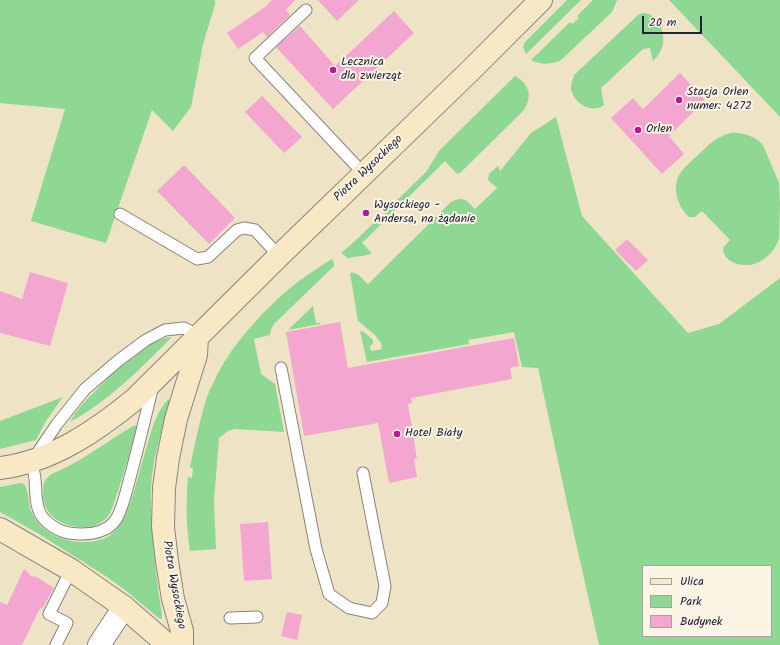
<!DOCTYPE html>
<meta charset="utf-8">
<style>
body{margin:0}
#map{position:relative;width:780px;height:645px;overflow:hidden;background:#eee4c5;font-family:Kalam,sans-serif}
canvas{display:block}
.legend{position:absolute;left:642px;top:565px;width:130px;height:72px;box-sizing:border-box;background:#fcf5e5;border:1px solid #a5a1a1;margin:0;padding:5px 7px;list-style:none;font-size:12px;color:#22223b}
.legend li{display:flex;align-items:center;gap:8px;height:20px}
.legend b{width:20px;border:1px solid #a5a1a1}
.scale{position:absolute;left:642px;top:16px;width:60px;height:18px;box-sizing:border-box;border:2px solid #22223b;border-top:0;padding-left:5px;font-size:12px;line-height:14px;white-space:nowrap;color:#22223b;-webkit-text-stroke:3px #fcf5e5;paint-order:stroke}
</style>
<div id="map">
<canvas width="780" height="645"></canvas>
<ul class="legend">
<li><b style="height:5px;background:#f8e8c3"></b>Ulica</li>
<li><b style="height:11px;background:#8ed893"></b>Park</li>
<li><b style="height:11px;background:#f2a6d0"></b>Budynek</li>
</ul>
<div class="scale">20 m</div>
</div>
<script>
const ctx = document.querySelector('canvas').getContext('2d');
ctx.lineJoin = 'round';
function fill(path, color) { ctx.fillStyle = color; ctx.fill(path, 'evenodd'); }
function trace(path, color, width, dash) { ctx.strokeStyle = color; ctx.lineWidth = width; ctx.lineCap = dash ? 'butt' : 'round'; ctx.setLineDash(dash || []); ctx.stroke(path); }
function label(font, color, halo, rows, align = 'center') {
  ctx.font = font + ' Kalam,sans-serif'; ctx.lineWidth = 4; ctx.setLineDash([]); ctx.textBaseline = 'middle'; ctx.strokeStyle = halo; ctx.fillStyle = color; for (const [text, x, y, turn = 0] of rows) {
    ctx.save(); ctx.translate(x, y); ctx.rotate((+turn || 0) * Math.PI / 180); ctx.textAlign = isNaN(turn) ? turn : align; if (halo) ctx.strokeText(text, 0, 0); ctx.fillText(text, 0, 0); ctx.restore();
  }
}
fill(new Path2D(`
 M 0,0 L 215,0 L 215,5 L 203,44 L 191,107 L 173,131 L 152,110 L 117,211 L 106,243 L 31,221 L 65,109 L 0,103 Z
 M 567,0 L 581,0 L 526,54 L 523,47 L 525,42 Z
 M 593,0 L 617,0 L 613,10 L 610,14 L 561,60 C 551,65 541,65 531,60 L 570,22 L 572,24 L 579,18 L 577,16 Z
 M 669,0 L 780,0 L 780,117 Z
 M 642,13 C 657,12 665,30 663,44 C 662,50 658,56 653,61 L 650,48 L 643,49 L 601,88 L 604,105 C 592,115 572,102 571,88 C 571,84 573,79 574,75 L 638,15 Z
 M 515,76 C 530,84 533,98 523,111 L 460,173 L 457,174 L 445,161 L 362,243 L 372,253 C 365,257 355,256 348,258 L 341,253 L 355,241 L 426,172 L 439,151 Z
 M 556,117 L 582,216 L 688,333 L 719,324 L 780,278 L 780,645 L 599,645 L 567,503 L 538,368 L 522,367 L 514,332 L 468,340 L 469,344 L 367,362 L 360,331 L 364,332 L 373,340 L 373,344 L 370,346 L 371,351 L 382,349 L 381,343 L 375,335 L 358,321 L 350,273 C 358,271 362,279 368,284 L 451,202 C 464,195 467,201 475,209 L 497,188 L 488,180 L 489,174 L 498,166 L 500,171 L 531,133 ZM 643,566 L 771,566 L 771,636 L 643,636 Z
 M 730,133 C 742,132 755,136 763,145 L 779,183 L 780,204 L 779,239 C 776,248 768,258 759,262 C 747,269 723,264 723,248 L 730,240 L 702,211 L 695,217 L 689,217 C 677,206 671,186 681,172 C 686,165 693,160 699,154 C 710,144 714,138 730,133 Z
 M 332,259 L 334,263 L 334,266 L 274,324 L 271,329 L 270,335 L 254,339 L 261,374 L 275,384 L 284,432 L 234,429 L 228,431 L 219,438 L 214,501 L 216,549 L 190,551 C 186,527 186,502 188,477 L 192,478 L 193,469 L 190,467 C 195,443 200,418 208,394 C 210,388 214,383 216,377 C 235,340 266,307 299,281 C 310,273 321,266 332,259 Z
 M 313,306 L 316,323 L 320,323 L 320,324 L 288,330 Z
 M 172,337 C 141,368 109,401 70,422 L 76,412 L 89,397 L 113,373 L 151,344 L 166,338 Z
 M 63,397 L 46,421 L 36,440 L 0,449 L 0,421 Z
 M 168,399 L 170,401 C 163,426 155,450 152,475 C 150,493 151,510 152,527 C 154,557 157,586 162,615 L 162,618 L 160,619 L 125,590 L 107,577 L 39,534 L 0,512 L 0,487 L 21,483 L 24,484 C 29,491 28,500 30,508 C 32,514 35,519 39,524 C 49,535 65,541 80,542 C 90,542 101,541 109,536 C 124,525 129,507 134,491 C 138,477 142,463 146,449 C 151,432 155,414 168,399 Z
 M 135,425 L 137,427 C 131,448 125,470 118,491 C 115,499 113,509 108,516 C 96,533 64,529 51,515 C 45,508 43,501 43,492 C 43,487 43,482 47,478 C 51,473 59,471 65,468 C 90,455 111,439 135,425 Z`), '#8ed893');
fill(new Path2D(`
 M 272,0 L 295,0 L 286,10 L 290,15 L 267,37 L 263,32 L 238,49 L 227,33 L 265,7 Z
 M 318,0 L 359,0 L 337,21 Z
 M 394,11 L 414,33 L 333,109 L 276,47 L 300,26 L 335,66 Z
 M 680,73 L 705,100 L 669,136 L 684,154 L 662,174 L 611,118 L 633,98 L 643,109 Z
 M 262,96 L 302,137 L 284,153 L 245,112 Z
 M 184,165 L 235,218 L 209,244 L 157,191 Z
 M 627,239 L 648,260 L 636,271 L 615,250 Z
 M 30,272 L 68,283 L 50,346 L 0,333 L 0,291 L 22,299 Z
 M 340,322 L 348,368 L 514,338 L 519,366 L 510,368 L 512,379 L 411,398 L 412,403 L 408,404 L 417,459 L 414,459 L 417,477 L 389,483 L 378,423 L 304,436 L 286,332 Z
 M 268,522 L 272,579 L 244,581 L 240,524 Z
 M 24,569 L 31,576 L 37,577 L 54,588 L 42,609 L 40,608 L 22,645 L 0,645 L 0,602 L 7,605 Z
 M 287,612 L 302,615 L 297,640 L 281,636 Z`), '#f2a6d0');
const lane = new Path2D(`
 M 306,10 L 255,58 L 364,174
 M 120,214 L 197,259 L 208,257 L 237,230 L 244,228 L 255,230 L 279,256
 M 281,368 L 316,549 L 329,594 L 349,608 L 372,613 L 382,603 L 385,586 L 363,473
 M 153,385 C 145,419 137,452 128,485 C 125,496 121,514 114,522 C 103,535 84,535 69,533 C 58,531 47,524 41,515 C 35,505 36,491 35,479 C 34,473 33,467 32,461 L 57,424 L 85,389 L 119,360 L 146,340 L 165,330 L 184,328 L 192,332 L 197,337
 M 230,618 L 257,617
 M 56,645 L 67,623 L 49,614 L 71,570`);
const street = new Path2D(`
 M 99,645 L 124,607`);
const secondary = new Path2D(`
 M 0,468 C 51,462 96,431 135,399 L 279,256 L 471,70 L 541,0
 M 0,529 L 71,570 L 124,607 L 168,645
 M 182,645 L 182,631 L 173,599 L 167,561 L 163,527 L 164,488 L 168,458 L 176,419 L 196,355 L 197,337`);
trace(lane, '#888380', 13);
trace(street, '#888380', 24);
trace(secondary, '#888380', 24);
trace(lane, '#fff', 11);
trace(street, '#fff', 22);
trace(secondary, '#f8e8c3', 22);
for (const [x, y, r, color] of [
 [333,70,4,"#b5179e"],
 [679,100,4,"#b5179e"],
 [638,130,4,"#b5179e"],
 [366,213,4,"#b5179e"],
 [397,434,4,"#b5179e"]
]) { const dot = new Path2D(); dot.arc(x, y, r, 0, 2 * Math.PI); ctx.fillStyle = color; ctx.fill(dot); trace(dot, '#fcf5e5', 1.5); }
label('12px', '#22223b', '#fcf5e5', [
 ["Lecznica",341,63],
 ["dla zwierząt",341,77],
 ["Stacja Orlen",687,93],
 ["numer: 4272",687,107],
 ["Orlen",646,130],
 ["Wysockiego -",374,206],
 ["Andersa, na żądanie",374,220],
 ["Hotel Biały",405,434]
], 'left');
label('12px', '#22223b', '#fcf5e5', [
 ["Piotra Wysockiego",369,169,-44],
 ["Piotra Wysockiego",173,585,80]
]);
</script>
